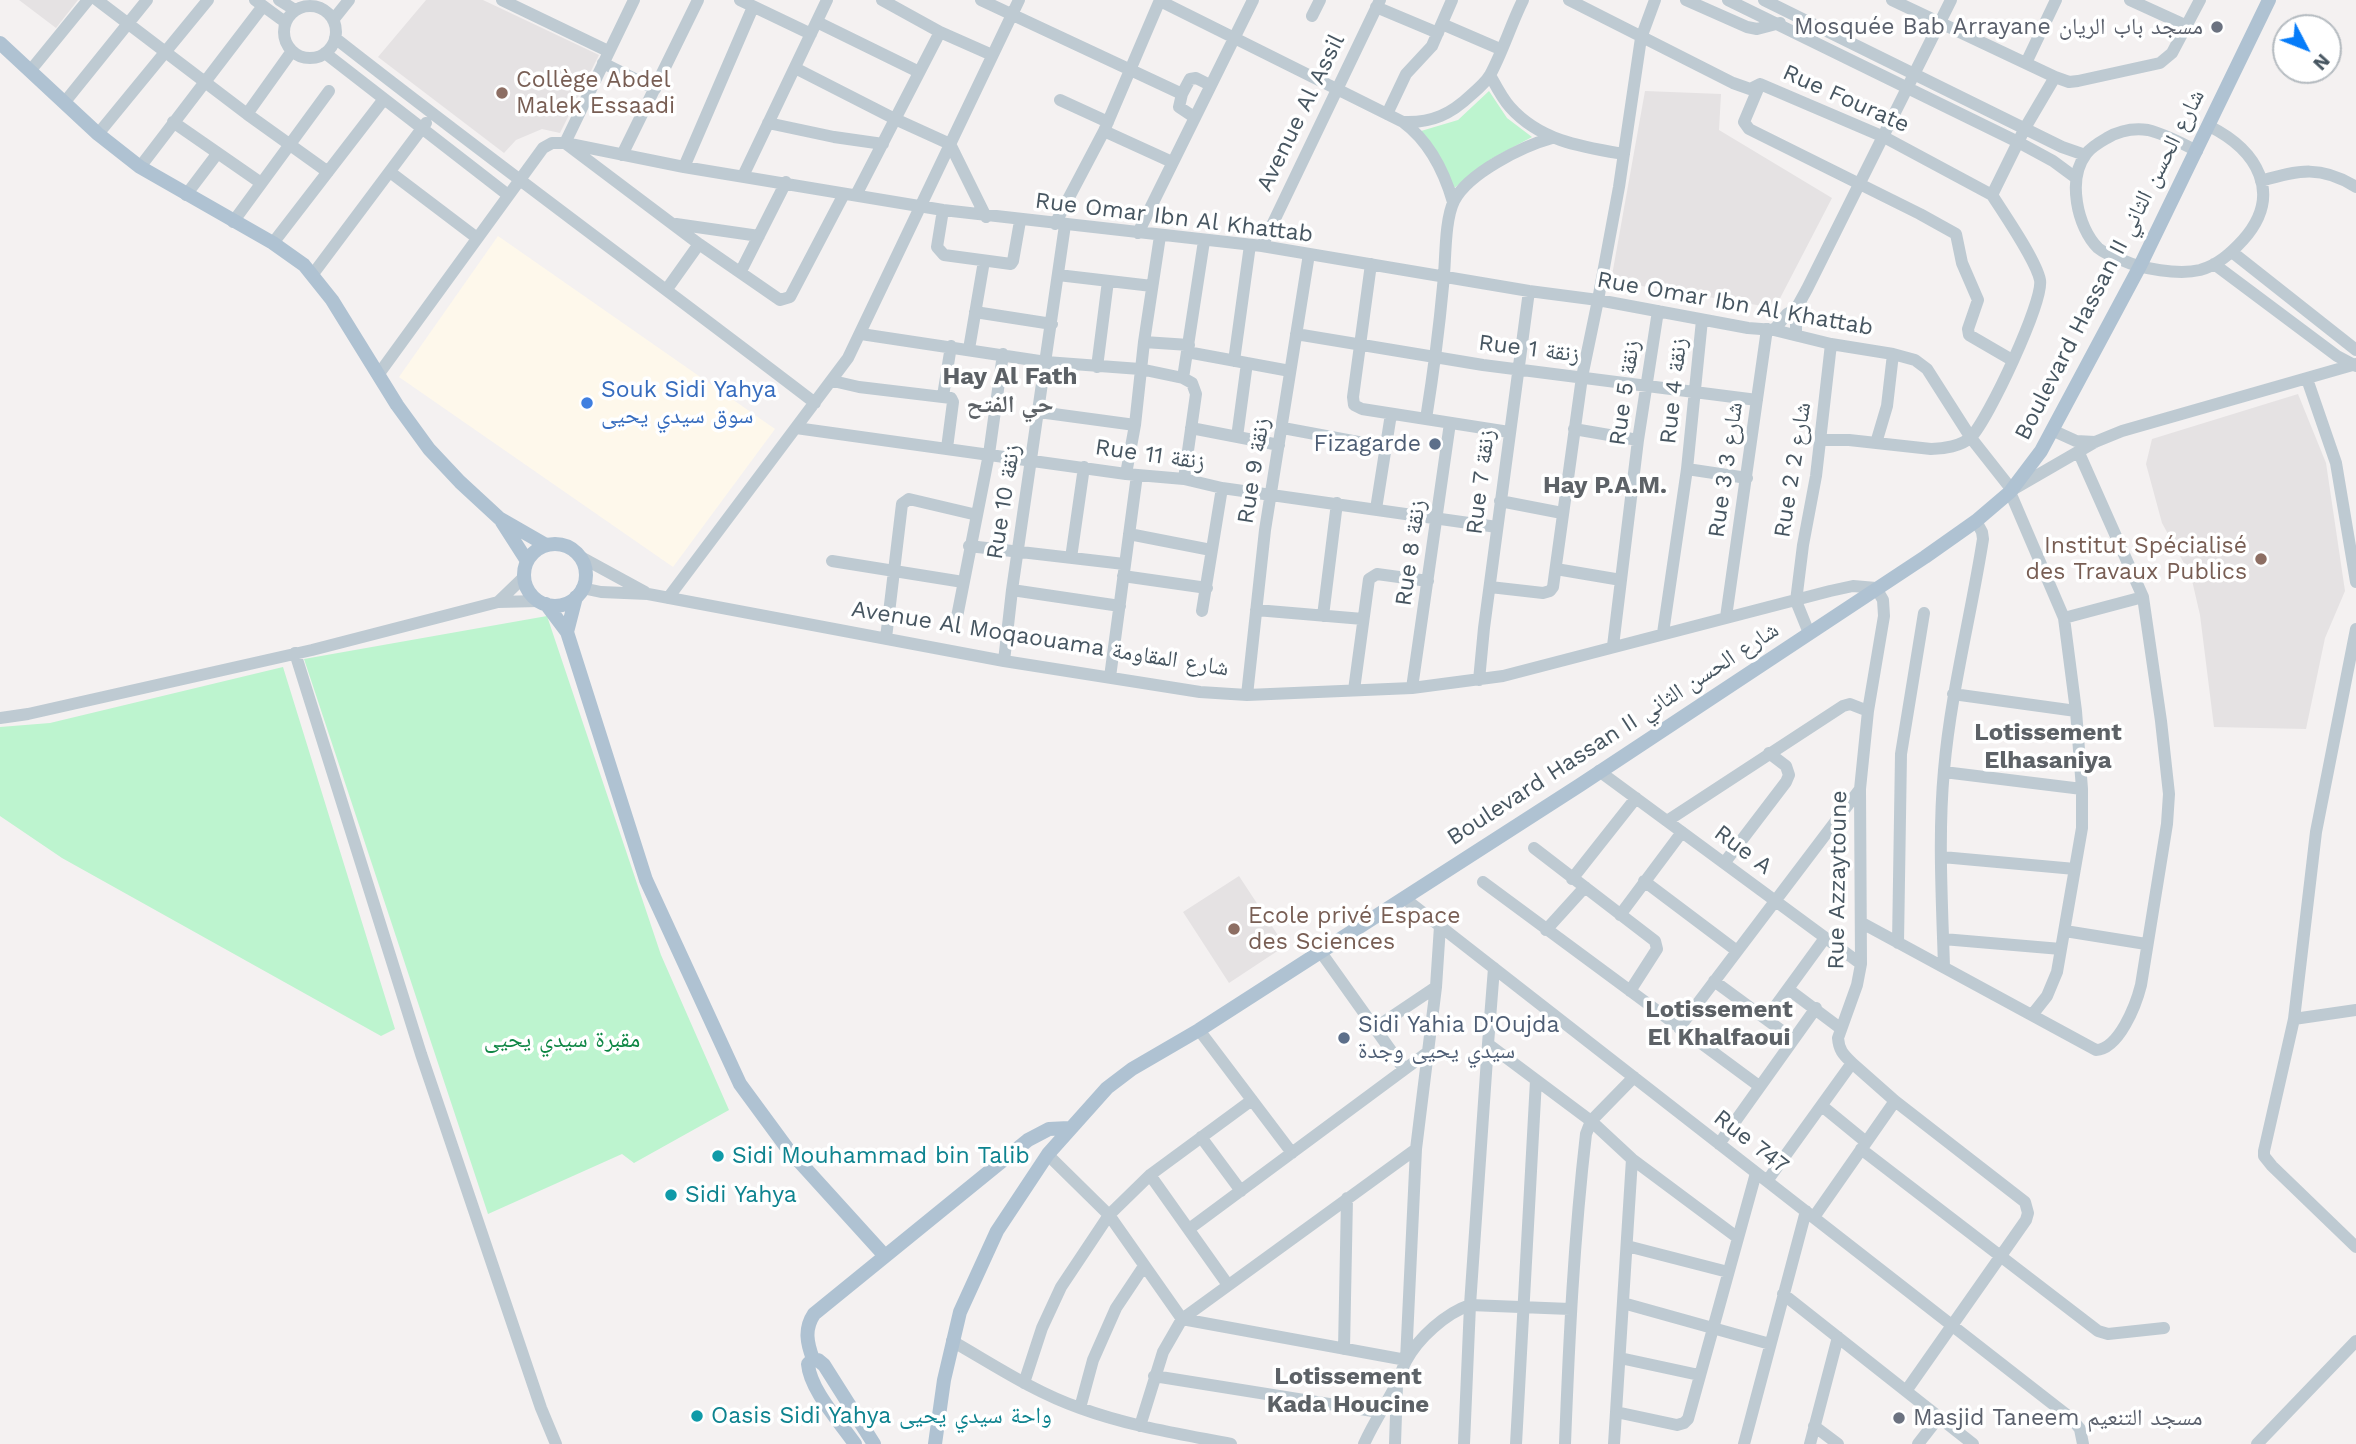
<!DOCTYPE html>
<meta charset="utf-8">
<style>
body{margin:0}
#map{position:relative;width:2356px;height:1444px;overflow:hidden;background:#f4f1f1;font-family:"Work Sans",sans-serif}
canvas{display:block}
.north{position:absolute;left:2272px;top:14px;width:70px;height:70px;box-sizing:border-box;background:#fff;border:2px solid #b5bbc0;border-radius:50%;rotate:132deg;font-size:19px;font-weight:700;line-height:28px;text-align:center;color:#475661}
.north::after{content:'';display:block;margin:auto;width:24px;height:32px;background:#067cf9;clip-path:polygon(50% 0,100% 100%,50% 72%,0 100%)}
</style>
<div id="map">
<canvas width="2356" height="1444"></canvas>
<div class="north">N</div>
</div>
<script>
const ctx = document.querySelector('canvas').getContext('2d');
ctx.lineJoin = 'round';
function fill(path, color) { ctx.fillStyle = color; ctx.fill(path, 'evenodd'); }
function trace(path, color, width, dash) { ctx.strokeStyle = color; ctx.lineWidth = width; ctx.lineCap = dash ? 'butt' : 'round'; ctx.setLineDash(dash || []); ctx.stroke(path); }
function label(font, color, halo, rows, align = 'center') {
  ctx.font = font + ' "Work Sans","Noto Naskh Arabic",sans-serif'; ctx.lineWidth = 7; ctx.setLineDash([]); ctx.textBaseline = 'middle'; ctx.strokeStyle = halo; ctx.fillStyle = color; for (const [text, x, y, turn = 0] of rows) {
    ctx.save(); ctx.translate(x, y); ctx.rotate((+turn || 0) * Math.PI / 180); ctx.textAlign = isNaN(turn) ? turn : align; if (halo) ctx.strokeText(text, 0, 0); ctx.fillText(text, 0, 0); ctx.restore();
  }
}
fill(new Path2D(`
 M 498,236 L 775,429 L 673,567 L 399,377 Z`), '#fef8eb');
fill(new Path2D(`
 M 19,0 L 78,0 L 56,28 Z
 M 426,0 L 483,0 L 599,55 L 560,133 L 542,129 L 516,140 L 504,153 L 378,57 Z
 M 1645,91 L 1721,94 L 1719,130 L 1832,198 L 1775,308 L 1611,281 Z
 M 2298,394 L 2326,463 L 2345,591 L 2325,638 L 2306,729 L 2214,727 L 2200,615 L 2191,576 L 2162,523 L 2146,464 L 2152,439 Z
 M 1239,876 L 1285,946 L 1229,983 L 1183,912 Z`), '#e5e2e3');
fill(new Path2D(`
 M 1489,91 L 1507,118 L 1532,137 L 1491,159 L 1453,189 L 1421,131 L 1458,120 Z
 M 547,616 L 661,955 L 729,1110 L 634,1163 L 622,1154 L 488,1214 L 304,659 Z
 M 283,667 L 395,1029 L 381,1036 L 62,858 L 0,816 L 0,727 L 50,723 Z`), '#bdf4cf');
trace(new Path2D(`
 M 97,0 L 247,114 L 328,172
 M 255,0 L 285,22
 M 279,0 L 295,10
 M 502,0 L 608,51
 M 634,0 L 565,143 L 699,244 L 780,300 L 790,297 L 844,194
 M 740,0 L 811,34
 M 882,0 L 940,32 L 992,55
 M 981,0 L 1182,94 L 1179,107 L 1194,117
 M 1569,0 L 1733,83 L 1750,89 L 1760,84 L 1884,137 L 1992,195
 M 1686,0 L 1747,27 L 1757,29 L 1780,23
 M 1728,0 L 2018,142 L 2053,161 L 2076,178
 M 1764,0 L 2062,147 L 2085,155
 M 1892,0 L 2055,77 L 2069,82 L 2078,81 L 2160,63 L 2172,53 L 2200,0
 M 2130,0 L 2187,26
 M 1160,1 L 1403,122 C 1430,142 1444,171 1453,202
 M284 32a26 26 0 1 1 52 0a26 26 0 1 1-52 0Z
 M 1376,7 L 1438,33
 M 1312,16 L 1320,0
 M 333,20 L 349,0
 M 817,22 L 919,72
 M 1442,24 L 1500,49
 M 335,38 C 493,162 656,281 815,403
 M 325,53 L 508,195
 M 603,63 L 655,89
 M 2026,63 L 2056,0
 M 795,68 L 895,119 L 950,144 L 986,217
 M 30,71 L 88,0
 M 1490,75 C 1496,86 1502,98 1510,107 C 1540,141 1582,147 1624,154
 M 1760,84 L 1744,122 L 1749,129 L 1920,214 L 1956,234 L 1962,263 L 1978,300 L 1968,329 L 1969,335 L 2012,360
 M 1182,94 L 1190,79 L 1196,78 L 1210,85
 M 1060,100 L 1108,122
 M 64,103 L 147,0
 M 247,114 L 292,51
 M 1387,114 L 1406,74 L 1432,46 L 1452,0
 M 173,122 L 261,183
 M 1404,122 C 1432,123 1451,114 1471,95 C 1478,89 1486,82 1490,75 C 1503,51 1511,24 1523,0
 M 768,123 L 834,137 L 883,144
 M 1104,131 L 1172,162
 M 98,134 L 208,0
 M 2197,151 C 2181,143 2165,134 2148,130 C 2134,128 2119,131 2107,138 C 2100,142 2091,147 2086,154 C 2067,179 2077,227 2098,248 C 2104,253 2114,257 2122,260 C 2141,269 2179,275 2200,270 C 2218,265 2231,253 2243,240 C 2284,194 2257,150 2209,126
 M 622,155 L 698,0
 M 140,167 L 263,6
 M 684,167 L 753,7
 M 390,172 L 477,238
 M 743,176 L 827,0
 M 2261,181 C 2299,170 2321,165 2356,187
 M 186,195 L 217,154
 M 856,195 L 940,32
 M 1992,195 L 2025,128 L 2055,77
 M 943,210 L 937,247 L 944,255 L 1011,264 L 1013,261 L 1020,221
 M 233,222 L 329,91
 M 676,224 L 759,236
 M 1055,224 L 1104,131 L 1160,0
 M 1138,233 L 1253,0
 M 273,243 L 384,99
 M 1262,246 L 1380,0
 M 2232,252 L 2356,350
 M 1371,264 L 1353,397 L 1354,405 L 1362,409 L 1509,432
 M 2214,264 L 2337,356 L 2356,366
 M 741,271 L 786,182
 M 313,274 L 426,123
 M 1058,275 L 1152,286
 M 667,289 L 699,244
 M 1796,309 L 1796,335
 M 975,312 L 1052,324
 M 1774,330 L 1787,314 L 1796,309 L 1807,289 L 1951,0
 M 861,334 L 1046,362 L 1140,369 L 1183,378 L 1192,383 L 1196,394 L 1184,479
 M 1296,334 L 1483,365 L 1757,400
 M 1144,342 L 1189,345
 M 969,349 L 984,261
 M 1187,352 L 1290,371
 M 1234,361 L 1250,245
 M 1097,367 L 1108,281
 M 378,375 L 543,148 L 552,143 L 565,143 L 684,167 L 943,210 L 1262,246 L 1529,291 L 1598,300 L 1748,328 L 1774,330 L 1831,344 L 1893,354 L 1915,360 L 1927,369 L 1971,438 L 2012,490 L 2095,442 L 2122,431 L 2356,364
 M 1183,378 L 1204,241
 M 2307,379 L 2336,463 L 2356,582
 M 833,381 L 859,387 L 951,398 L 953,402 L 947,448
 M 943,396 L 951,346
 M 1039,412 L 1135,425
 M 1426,419 C 1433,375 1439,330 1443,286 C 1446,263 1444,221 1454,201 C 1468,173 1523,146 1552,138
 M 796,428 L 1126,474 L 1184,479 L 1222,488 L 1497,527
 M 1191,428 L 1279,445
 M 1283,428 L 1385,447
 M 1574,429 L 1638,440
 M 2054,431 L 2076,441 L 2095,442
 M 1237,437 L 1247,363
 M 1821,440 L 1849,440 L 1931,449 C 1943,449 1962,446 1971,437 C 1988,420 2044,301 2040,280 C 2036,260 2004,214 1992,195
 M 1876,443 L 1887,406 L 1893,354
 M 1687,469 L 1747,478
 M 1126,474 L 1135,425 L 1144,342 L 1160,236
 M 2010,492 L 2064,618 L 2076,711 L 2082,789 L 2082,828 L 2057,972 L 2047,996 L 2032,1015
 M 1500,501 L 1562,513
 M 1376,509 L 1391,414
 M 1129,534 L 1211,550
 M 969,546 L 1124,564
 M 579,556 L 645,592
 M 1071,558 L 1084,467
 M 832,561 L 963,582
 M 1556,569 L 1621,580
 M 1123,576 L 1207,588
 M 1490,587 L 1543,593 L 1550,591 L 1553,587 L 1582,377 L 1598,300 L 1619,187 L 1641,38 L 1655,0
 M 582,588 L 601,592 L 648,594 L 1004,661 L 1200,692 L 1247,695 L 1412,688 L 1503,676 L 1830,591 L 1853,586 L 1876,588 L 1883,600 L 1884,616 L 1868,711 L 1860,789 L 1861,964 L 1857,985 L 1838,1038 C 1839,1051 1844,1055 1852,1063 L 1767,1181
 M 1012,590 L 1120,606
 M 668,598 L 848,358 L 1019,0
 M 498,602 L 524,577
 M 1256,610 L 1363,619
 M 1202,611 L 1222,488
 M 1323,616 L 1337,503
 M 1726,617 L 1767,329
 M 2064,618 L 2143,597
 M 956,622 L 989,454 L 1003,354
 M 2356,629 L 2316,832 L 2294,1019 L 2264,1151 L 2264,1156 L 2272,1166 L 2356,1247
 M 1663,633 L 1687,469 L 1702,320
 M 1809,633 L 1796,601 L 1803,545 L 1816,476 L 1831,344
 M 886,638 L 902,504 L 909,499 L 977,515
 M 1613,646 L 1638,440 L 1658,311
 M 295,653 L 421,1054 L 541,1408 L 556,1444
 M 1004,661 L 1012,590 L 1065,225
 M 1110,677 L 1137,475
 M 1479,680 L 1484,628 L 1529,291
 M 1412,688 L 1450,423
 M 1354,690 L 1369,579 L 1377,574 L 1428,581
 M 1953,694 L 2076,711
 M 1247,695 L 1265,530 L 1309,254
 M 0,718 L 28,714 L 312,650 L 498,602 L 538,601
 M 1599,771 L 1861,964
 M 1944,772 L 2082,789
 M 1667,821 L 1843,706 L 1850,704 L 1868,711
 M 1534,848 L 1655,941 L 1657,949 L 1630,991
 M 1942,857 L 2075,869
 M 1725,862 L 1786,782 L 1789,775 L 1786,766 L 1769,753
 M 1572,879 L 1636,798
 M 1644,881 L 1737,951
 M 1483,882 L 1759,1086
 M 1404,898 L 2072,1419 L 2080,1429 L 2083,1444
 M 1620,915 L 1682,832
 M 1862,923 L 2096,1050 C 2119,1049 2136,1005 2141,985 L 2167,824 L 2169,794 L 2161,721 L 2143,597 L 2079,453
 M 1546,930 L 1585,887
 M 2065,931 L 2146,944
 M 1943,939 L 2061,949
 M 1898,943 L 1901,754 L 1924,613
 M 1320,951 L 1404,1069
 M 1944,967 C 1942,901 1938,835 1944,770 C 1951,691 1971,616 1983,539 L 1982,532 L 1976,521
 M 1494,968 L 1488,1044 L 1591,1121 L 1634,1077
 M 1714,981 L 1793,1039
 M 1788,989 L 1840,1028
 M 1766,1019 L 1825,938
 M 2294,1019 L 2356,1010
 M 1375,1028 L 1436,987
 M 1679,1028 L 1860,789
 M 1199,1030 L 1292,1153
 M 1852,1063 L 1895,1101 L 2025,1202 L 2028,1213 L 2026,1220 L 1906,1391
 M 1822,1106 L 1866,1142
 M 1201,1137 L 1241,1191
 M 1719,1144 L 1816,1008
 M 1861,1149 L 2098,1331 L 2108,1334 L 2164,1328
 M 1048,1155 L 1109,1215 L 1182,1319 L 1406,1360 L 1416,1149 L 1436,987 L 1440,926
 M 1150,1175 L 1228,1285
 M 1814,1217 L 1895,1101
 M 1189,1229 L 1428,1052
 M 1627,1246 L 1728,1272
 M 1783,1294 L 1973,1444
 M 1623,1303 L 1770,1344
 M 952,1341 C 994,1365 1034,1392 1080,1408 C 1129,1426 1180,1434 1231,1444
 M 1344,1349 L 1347,1198
 M 1620,1358 L 1699,1375
 M 1154,1376 L 1379,1412
 M 1024,1383 L 1042,1328 L 1061,1287 L 1109,1215 L 1150,1175 L 1252,1100
 M 1080,1408 L 1093,1360 L 1116,1308 L 1144,1266
 M 1616,1412 L 1677,1425 L 1684,1423 L 1688,1419 L 1756,1173
 M 1140,1426 L 1163,1352 L 1182,1319 L 1416,1149
 M 1814,1426 L 1838,1444
 M 1364,1444 C 1374,1422 1387,1403 1398,1381 C 1401,1375 1402,1368 1406,1361 C 1418,1338 1446,1313 1470,1305 L 1570,1309
 M 1395,1444 L 1397,1385
 M 1464,1444 L 1470,1305 L 1488,1044
 M 1516,1444 L 1536,1080
 M 1565,1444 C 1569,1340 1574,1237 1586,1134 L 1591,1121 L 1632,1159 L 1738,1238
 M 1614,1444 L 1632,1159
 M 1744,1444 L 1806,1211
 M 1810,1444 L 1838,1337
 M 1918,1444 L 1939,1417
 M 2257,1444 L 2356,1341`), '#becad2', 12);
trace(new Path2D(`
 M 0,43 L 98,134 L 140,167 L 273,243 L 304,265 L 332,300 L 397,405 L 429,449 L 460,482 L 499,518 L 546,545
 M 502,522 L 527,561
 M524 575a31 31 0 1 1 62 0a31 31 0 1 1-62 0Z
 M 546,604 L 567,632 L 646,880 L 740,1084 L 787,1148 L 885,1256
 M 567,632 L 576,597
 M 813,1359 L 818,1360 L 824,1365 L 874,1444
 M 855,1444 C 840,1422 810,1390 808,1364 L 813,1359 C 807,1343 804,1329 814,1314 L 1028,1140 L 1049,1129 L 1069,1128
 M 935,1444 L 944,1380 L 960,1312 L 997,1231 L 1048,1154 L 1107,1088 L 1132,1069 L 1199,1030 L 1580,785 L 1925,557 L 1976,521 L 2010,492 L 2041,451 L 2140,266 L 2269,0`), '#afc2d2', 14);
for (const [x, y, r, color] of [
 [2217,27,7,"#6b7280"],
 [502,93,7,"#8d6e63"],
 [587,403,7,"#3f7fe0"],
 [1435,444,7,"#5c6f8a"],
 [2261,559,7,"#8d6e63"],
 [1234,929,7,"#8d6e63"],
 [1344,1038,7,"#5c6f8a"],
 [718,1156,7,"#0f9aa8"],
 [671,1195,7,"#0f9aa8"],
 [697,1416,7,"#0f9aa8"],
 [1899,1418,7,"#6b7280"]
]) { const dot = new Path2D(); dot.arc(x, y, r, 0, 2 * Math.PI); ctx.fillStyle = color; ctx.fill(dot); trace(dot, '#fff', 2.5); }
label('23px', '#5b616d', '#fff', [
 ["Mosquée Bab Arrayane مسجد باب الريان",2203,27],
 ["Masjid Taneem مسجد التنعيم",1913,1418,"left"]
], 'right');
label('23px', '#785e54', '#fff', [
 ["Collège Abdel",516,80],
 ["Malek Essaadi",516,106],
 ["Institut Spécialisé",2247,546,"right"],
 ["des Travaux Publics",2247,572,"right"],
 ["Ecole privé Espace",1248,916],
 ["des Sciences",1248,942]
], 'left');
label('23px', '#475661', '#fff', [
 ["Rue Fourate",1846,99,24],
 ["Avenue Al Assil",1301,113,-64],
 ["Rue Omar Ibn Al Khattab",1174,218,7],
 ["Boulevard Hassan II شارع الحسن الثاني",2110,265,-63],
 ["Rue Omar Ibn Al Khattab",1735,304,10],
 ["Rue 1 زنقة",1529,349,7],
 ["Rue 4 زنقة",1674,391,-84],
 ["Rue 5 زنقة",1625,393,-82],
 ["Rue 11 زنقة",1150,455,8],
 ["Rue 3 شارع 3",1726,470,-82],
 ["Rue 2 شارع 2",1793,470,-81],
 ["Rue 9 زنقة",1254,471,-81],
 ["Rue 7 زنقة",1481,482,-83],
 ["Rue 10 زنقة",1004,502,-81],
 ["Rue 8 زنقة",1411,553,-82],
 ["Avenue Al Moqaouama شارع المقاومة",1040,639,9],
 ["Boulevard Hassan II شارع الحسن الثاني",1613,734,-33],
 ["Rue A",1743,850,37],
 ["Rue Azzaytoune",1838,880,-89],
 ["Rue 747",1751,1142,38]
]);
label('23px', '#366cbe', '#fff', [
 ["Souk Sidi Yahya",601,390],
 ["سوق سيدي يحيى",601,416]
], 'left');
label('23px', '#4e5e75', '#fff', [
 ["Fizagarde",1421,444],
 ["Sidi Yahia D'Oujda",1358,1025,"left"],
 ["سيدي يحيى وجدة",1358,1051,"left"]
], 'right');
label('23px', '#0e8644', '#fff', [
 ["مقبرة سيدي يحيى",562,1040]
]);
label('23px', '#0d838f', '#fff', [
 ["Sidi Mouhammad bin Talib",732,1156],
 ["Sidi Yahya",685,1195],
 ["Oasis Sidi Yahya واحة سيدي يحيى",711,1416]
], 'left');
label('bold 24px', '#5d6267', '#fff', [
 ["Hay Al Fath",1010,377],
 ["حي الفتح",1010,405],
 ["Hay P.A.M.",1605,486],
 ["Lotissement",2048,733],
 ["Elhasaniya",2048,761],
 ["Lotissement",1719,1010],
 ["El Khalfaoui",1719,1038],
 ["Lotissement",1348,1377],
 ["Kada Houcine",1348,1405]
]);
</script>
